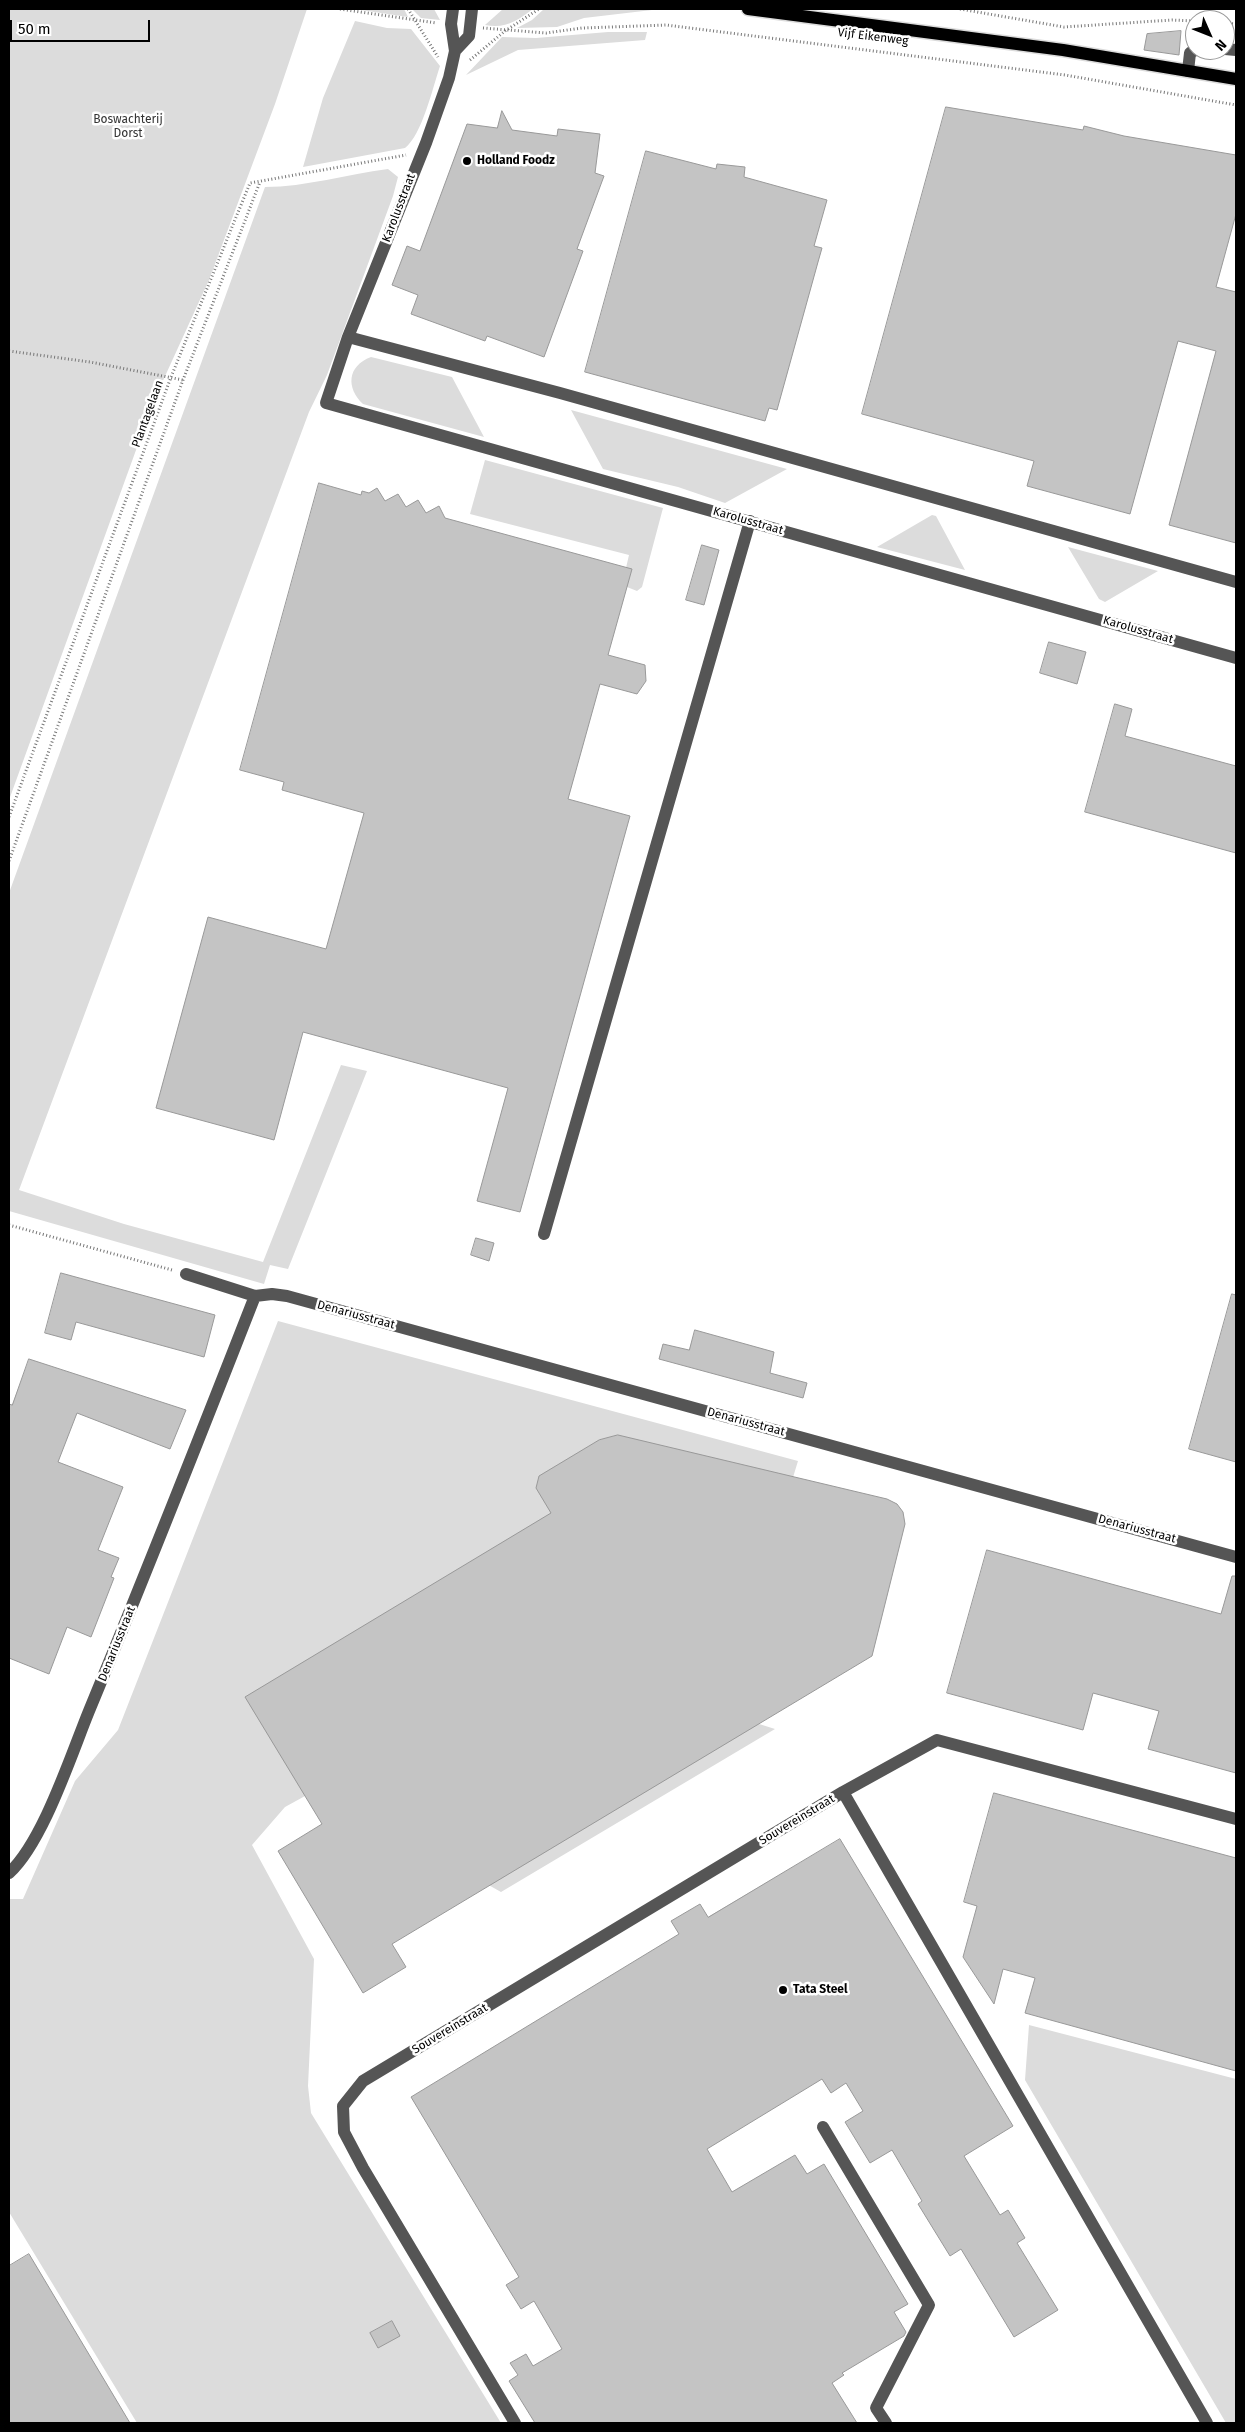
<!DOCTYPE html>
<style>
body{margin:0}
#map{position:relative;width:1245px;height:2432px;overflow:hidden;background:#fff;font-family:"Fira Sans",sans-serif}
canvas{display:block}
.frame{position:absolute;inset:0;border:10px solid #000;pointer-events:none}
.north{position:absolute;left:1185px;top:10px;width:50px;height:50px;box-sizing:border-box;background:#fff;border:1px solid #999;border-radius:50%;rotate:134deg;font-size:14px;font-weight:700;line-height:20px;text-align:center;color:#000}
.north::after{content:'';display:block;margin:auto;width:18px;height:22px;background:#000;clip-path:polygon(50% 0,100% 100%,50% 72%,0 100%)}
.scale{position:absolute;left:10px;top:20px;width:140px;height:22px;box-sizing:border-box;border:2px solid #000;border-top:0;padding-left:6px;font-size:15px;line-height:18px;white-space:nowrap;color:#000;-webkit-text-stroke:4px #fff;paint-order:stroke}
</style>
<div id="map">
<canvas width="1245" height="2432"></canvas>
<div class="frame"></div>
<div class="north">N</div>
<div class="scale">50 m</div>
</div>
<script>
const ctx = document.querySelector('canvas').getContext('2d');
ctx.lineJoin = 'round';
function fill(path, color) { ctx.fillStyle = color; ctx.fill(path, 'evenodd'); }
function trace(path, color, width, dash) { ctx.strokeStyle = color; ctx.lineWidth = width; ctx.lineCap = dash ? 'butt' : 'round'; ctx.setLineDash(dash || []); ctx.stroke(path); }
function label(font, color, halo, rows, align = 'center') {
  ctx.font = font + ' "Fira Sans",sans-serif'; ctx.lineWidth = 5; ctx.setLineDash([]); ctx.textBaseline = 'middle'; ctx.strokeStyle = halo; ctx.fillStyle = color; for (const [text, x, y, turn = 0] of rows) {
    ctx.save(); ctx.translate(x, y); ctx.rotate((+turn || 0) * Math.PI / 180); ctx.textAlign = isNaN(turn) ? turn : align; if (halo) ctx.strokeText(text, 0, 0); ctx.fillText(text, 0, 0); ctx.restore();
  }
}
fill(new Path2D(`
 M 9,9 L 307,9 L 275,104 L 209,280 L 161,385 L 157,384 L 149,405 L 152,406 L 9,800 Z
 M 358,9 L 404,9 L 408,17 L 361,10 Z
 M 412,9 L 434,9 L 440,20 L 421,18 Z
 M 503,9 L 533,9 C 517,21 505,29 485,25 Z
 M 544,9 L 652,10 L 584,18 L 557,27 L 517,28 L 532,20 Z
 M 355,21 L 387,28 L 411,29 L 440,66 C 433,87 422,135 405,148 L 303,167 L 323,98 Z
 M 608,32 L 647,32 L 645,40 L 518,50 L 466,75 L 502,37 L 536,38 Z
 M 388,169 L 398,177 L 393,196 L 327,375 L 309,412 L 19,1190 L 124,1224 L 263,1262 L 341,1065 L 367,1071 L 288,1269 L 270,1265 L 264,1284 L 9,1211 L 9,893 L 265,187 C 306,187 347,174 388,169 Z
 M 371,357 L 452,377 L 484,437 L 363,404 C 346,388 347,366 371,357 Z
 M 571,410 L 787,469 L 725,503 L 678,487 L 603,469 Z
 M 485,460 L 663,508 L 642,587 L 637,591 L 622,585 L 629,555 L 470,514 Z
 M 932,515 L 936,516 L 965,570 L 877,547 Z
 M 1068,547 L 1158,571 L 1105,602 L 1099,599 Z
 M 278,1321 L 798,1461 L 721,1712 L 775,1729 L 501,1892 L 396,1833 L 336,1779 L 285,1807 L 252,1845 L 314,1959 L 308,2086 L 311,2113 L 501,2423 L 137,2423 L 9,2212 L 9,1899 L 23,1899 L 75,1781 L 118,1730 Z
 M 1029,2025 L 1236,2079 L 1236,2423 L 1226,2423 L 1025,2080 Z`), '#dcdcdc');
const building = new Path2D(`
 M 1181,31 L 1179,55 L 1144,50 L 1147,34 Z
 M 946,107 L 1083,130 L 1084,126 L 1124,136 L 1236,155 L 1236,214 L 1216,287 L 1236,292 L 1236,543 L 1169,525 L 1216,351 L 1178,341 L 1130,514 L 1027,486 L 1034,461 L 862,414 Z
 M 502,111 L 512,130 L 557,136 L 558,129 L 600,134 L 595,173 L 604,176 L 577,249 L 583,251 L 544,357 L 487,336 L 485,341 L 411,314 L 418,295 L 392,285 L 407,246 L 420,251 L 467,124 L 497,128 Z
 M 646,151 L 716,169 L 717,164 L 745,167 L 744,177 L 827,200 L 814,246 L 822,248 L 818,262 L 777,410 L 769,408 L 765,421 L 585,372 Z
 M 319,483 L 361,495 L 362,491 L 369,493 L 377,488 L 385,501 L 398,494 L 406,507 L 418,500 L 426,513 L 439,506 L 445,518 L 632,569 L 608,655 L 645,665 L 646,681 L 637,694 L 600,684 L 568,799 L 630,816 L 520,1212 L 477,1201 L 508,1088 L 303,1032 L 274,1140 L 156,1108 L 208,917 L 326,949 L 364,813 L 282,790 L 284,782 L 240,770 Z
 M 702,545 L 719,550 L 704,605 L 686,600 Z
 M 1049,642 L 1086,652 L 1077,684 L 1040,673 Z
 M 1115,704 L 1132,709 L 1125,736 L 1236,766 L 1236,853 L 1085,812 Z
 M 476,1238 L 494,1243 L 489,1261 L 471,1255 Z
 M 61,1273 L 215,1315 L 204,1357 L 76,1322 L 71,1340 L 45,1333 Z
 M 1232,1294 L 1236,1295 L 1236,1462 L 1189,1449 Z
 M 695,1330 L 774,1352 L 770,1373 L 807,1383 L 803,1398 L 659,1359 L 663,1344 L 689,1350 Z
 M 29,1359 L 186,1410 L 170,1449 L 77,1413 L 58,1462 L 123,1487 L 98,1550 L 119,1558 L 111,1577 L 114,1578 L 91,1637 L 67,1627 L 49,1674 L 9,1658 L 9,1404 L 12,1405 Z
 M 618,1435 L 887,1499 L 897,1504 L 903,1512 L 905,1524 L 872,1656 L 392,1944 L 406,1967 L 363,1993 L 278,1851 L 322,1824 L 245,1697 L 551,1513 L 536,1488 L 539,1476 L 599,1440 Z
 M 987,1550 L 1221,1614 L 1232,1576 L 1236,1576 L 1236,1773 L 1148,1749 L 1159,1711 L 1093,1693 L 1083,1730 L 947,1693 Z
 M 994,1793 L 1236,1858 L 1236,2071 L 1025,2013 L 1035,1978 L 1003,1969 L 994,2004 L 963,1957 L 977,1906 L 964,1902 Z
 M 840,1839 L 1013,2126 L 964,2156 L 1000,2215 L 1008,2210 L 1025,2238 L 1017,2243 L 1058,2310 L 1014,2337 L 961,2249 L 950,2256 L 918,2204 L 922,2201 L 892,2150 L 870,2163 L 845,2122 L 863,2111 L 846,2083 L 831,2093 L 822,2079 L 707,2149 L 732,2192 L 795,2155 L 807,2174 L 824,2164 L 908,2304 L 894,2312 L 906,2332 L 904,2336 L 842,2373 L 844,2375 L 832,2383 L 857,2423 L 535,2423 L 509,2381 L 518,2375 L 510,2363 L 526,2354 L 533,2366 L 562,2349 L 534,2301 L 521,2309 L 506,2285 L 519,2277 L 411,2097 L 679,1934 L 671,1921 L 700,1904 L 708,1917 Z
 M 29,2254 L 130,2423 L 9,2423 L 9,2266 Z
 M 392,2321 L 400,2336 L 378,2348 L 370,2333 Z`);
fill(building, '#c4c4c4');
trace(building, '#999', 1);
const major = new Path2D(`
 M 748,9 L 1063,50 L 1236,79`);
trace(major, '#dbdbdb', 15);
trace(new Path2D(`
 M 340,9 L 437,23
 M 408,9 L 438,57
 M 960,9 L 1064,27 L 1172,20 L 1195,21
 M 1225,23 L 1236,24
 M 483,28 L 546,33 L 582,28 L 666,25 L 1065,75 L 1236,105
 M 470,60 L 505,31 L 539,9
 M 9,351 L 90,362 L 183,380
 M 9,817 L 171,377 L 250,183 L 406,155
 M 9,861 L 183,380 L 260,182
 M 9,1225 L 172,1270`), '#777', 3, [1, 2.5]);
trace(new Path2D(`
 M 453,9 L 451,24 L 455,51 L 449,78 L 426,143 L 348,337 L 560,393 L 1236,582
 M 1225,49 L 1236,50
 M 455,51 L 469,36 L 472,9
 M 1188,71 L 1190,53 L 1195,50
 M 348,337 L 326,403 L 1236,658
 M 544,1234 L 750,521
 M 186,1274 L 255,1296 L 272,1294 L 287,1296 L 1236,1557
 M 843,1792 L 1207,2423
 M 9,1873 C 43,1842 71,1755 89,1711 C 146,1573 201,1434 255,1296
 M 823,2127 L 929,2305 L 876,2408 L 886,2423
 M 515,2423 L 363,2168 L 344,2132 L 343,2106 L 363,2081 L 843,1792 L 937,1740 L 1236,1819`), '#555', 12);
trace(major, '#000', 12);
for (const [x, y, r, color] of [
 [467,161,5,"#000"],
 [783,1990,5,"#000"]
]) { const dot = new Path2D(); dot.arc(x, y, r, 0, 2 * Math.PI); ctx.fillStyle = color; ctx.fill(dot); trace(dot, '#fff', 2); }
label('12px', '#000', '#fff', [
 ["Vijf Eikenweg",873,37,7],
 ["Karolusstraat",399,208,-69],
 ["Plantagelaan",148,414,-70],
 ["Karolusstraat",748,521,16],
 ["Karolusstraat",1138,630,16],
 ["Denariusstraat",356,1315,15],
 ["Denariusstraat",746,1422,15],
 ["Denariusstraat",1137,1529,15],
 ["Denariusstraat",117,1644,-68],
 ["Souvereinstraat",797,1820,-31],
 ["Souvereinstraat",450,2029,-31]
]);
label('12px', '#333', '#fff', [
 ["Boswachterij",128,120],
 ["Dorst",128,134]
]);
label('bold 12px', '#000', '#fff', [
 ["Holland Foodz",477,161],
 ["Tata Steel",793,1990]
], 'left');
</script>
